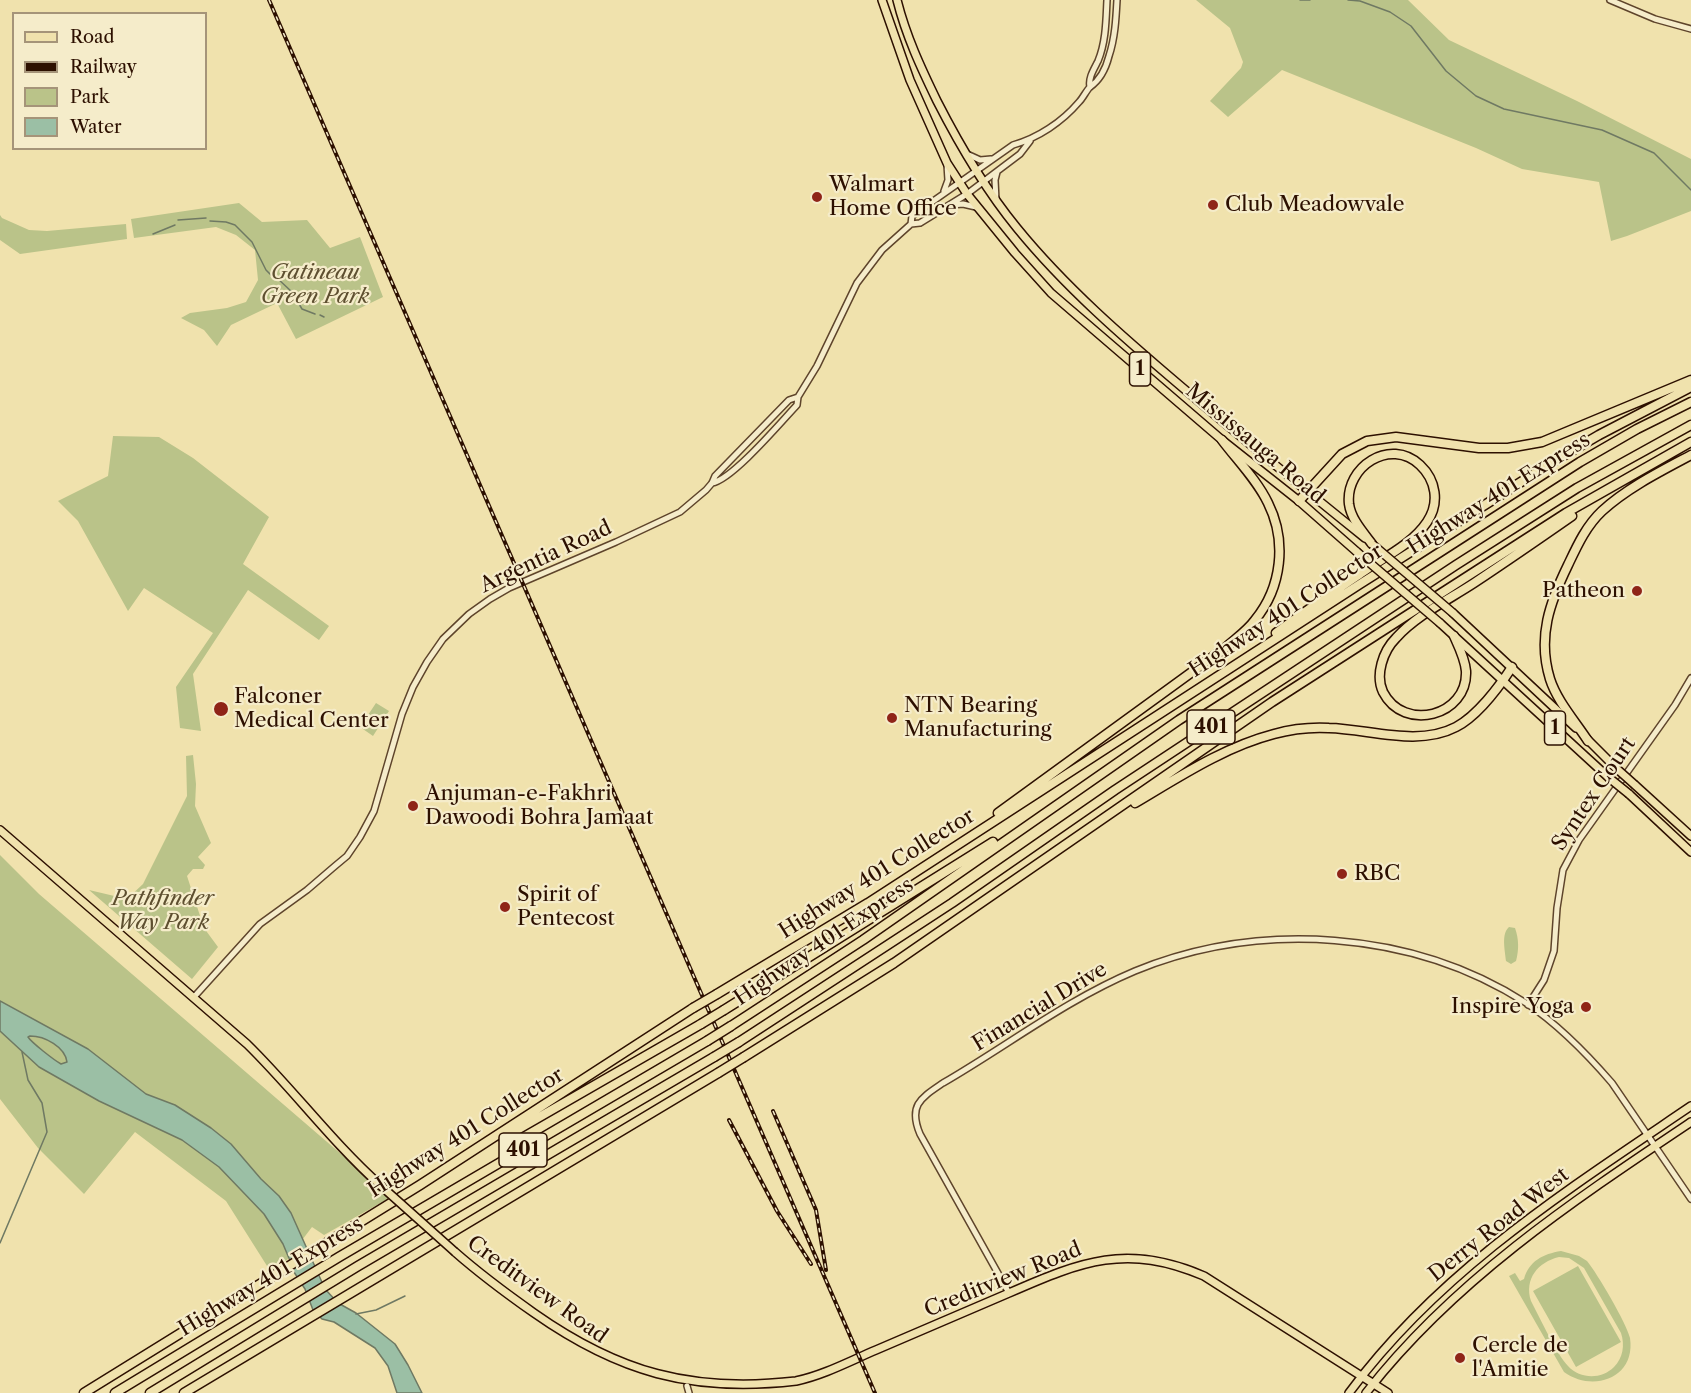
<!DOCTYPE html>
<style>
body{margin:0}
#map{position:relative;width:1691px;height:1393px;overflow:hidden;background:#f0e2ad;font-family:"Libre Caslon Text",serif}
canvas{display:block}
.legend{position:absolute;left:12px;top:12px;width:195px;height:138px;box-sizing:border-box;background:#f5ecca;border:2px solid #a59479;margin:0;padding:8px 10px;list-style:none;font-size:18px;color:#2d1000}
.legend li{display:flex;align-items:center;gap:12px;height:30px}
.legend b{width:30px;border:2px solid #a59479}
</style>
<div id="map">
<canvas width="1691" height="1393"></canvas>
<ul class="legend">
<li><b style="height:8px;background:#f0e2ad"></b>Road</li>
<li><b style="height:8px;background:#2d1000"></b>Railway</li>
<li><b style="height:16px;background:#bac389"></b>Park</li>
<li><b style="height:16px;background:#9bbfa5"></b>Water</li>
</ul>
</div>
<script>
const ctx = document.querySelector('canvas').getContext('2d');
ctx.lineJoin = 'round';
function fill(path, color) { ctx.fillStyle = color; ctx.fill(path, 'evenodd'); }
function trace(path, color, width, dash) { ctx.strokeStyle = color; ctx.lineWidth = width; ctx.lineCap = dash ? 'butt' : 'round'; ctx.setLineDash(dash || []); ctx.stroke(path); }
function label(font, color, halo, rows, align = 'center') {
  ctx.font = font + ' "Libre Caslon Text",serif'; ctx.lineWidth = 4.5; ctx.setLineDash([]); ctx.textBaseline = 'middle'; ctx.strokeStyle = halo; ctx.fillStyle = color; for (const [text, x, y, turn = 0] of rows) {
    ctx.save(); ctx.translate(x, y); ctx.rotate((+turn || 0) * Math.PI / 180); ctx.textAlign = isNaN(turn) ? turn : align; if (halo) ctx.strokeText(text, 0, 0); ctx.fillText(text, 0, 0); ctx.restore();
  }
}
fill(new Path2D(`
 M 1196,0 L 1408,0 L 1449,40 L 1577,101 L 1691,159 L 1691,211 L 1627,236 L 1611,241 L 1599,182 L 1522,169 L 1476,148 L 1282,70 L 1228,117 L 1210,101 L 1241,68 L 1243,62 L 1230,28 Z
 M 239,203 L 262,222 L 307,220 L 330,248 L 360,237 L 383,297 L 296,339 L 277,303 L 231,325 L 217,346 L 204,330 L 181,318 L 190,313 L 227,308 L 246,302 L 258,280 L 255,250 L 236,235 L 216,227 L 134,238 L 131,219 Z
 M 0,215 L 2,218 L 29,230 L 47,231 L 126,224 L 127,239 L 20,254 L 0,240 Z
 M 113,436 L 159,437 L 193,458 L 269,517 L 243,564 L 329,626 L 319,640 L 248,590 L 193,674 L 201,731 L 180,728 L 176,687 L 213,633 L 144,588 L 128,611 L 78,521 L 58,501 L 108,476 Z
 M 376,703 L 389,711 L 373,736 L 360,727 Z
 M 193,755 L 196,784 L 195,806 L 211,843 L 198,857 L 205,865 L 203,869 L 193,869 L 187,876 L 204,928 L 218,947 L 192,979 L 89,890 L 127,899 L 143,884 L 187,796 L 186,756 Z
 M 0,855 L 39,894 L 391,1197 L 324,1235 L 312,1227 L 274,1277 L 226,1201 L 135,1132 L 84,1194 L 38,1148 L 0,1099 Z
 M 1509,927 L 1515,928 C 1519,939 1519,950 1516,961 L 1511,964 L 1506,961 C 1505,950 1501,934 1509,927 Z
 M 1561,1251 L 1579,1256 L 1587,1261 C 1597,1273 1627,1324 1630,1338 C 1636,1378 1593,1393 1564,1372 L 1509,1276 L 1515,1273 L 1520,1281 L 1524,1279 C 1529,1261 1543,1254 1561,1251 ZM 1559,1257 L 1569,1258 L 1584,1268 L 1621,1333 C 1625,1345 1623,1358 1614,1367 C 1601,1380 1580,1379 1568,1366 C 1556,1353 1540,1318 1531,1301 C 1524,1279 1538,1262 1559,1257 Z
 M 1578,1266 L 1621,1342 L 1576,1367 L 1533,1291 Z`), '#bac389');
const water = new Path2D(`
 M 0,1001 L 88,1049 L 146,1094 L 175,1105 L 211,1128 L 231,1144 L 261,1179 L 279,1196 L 291,1213 L 325,1289 L 338,1303 L 356,1313 L 395,1344 L 408,1365 L 422,1393 L 397,1393 L 388,1366 L 375,1348 L 334,1322 L 322,1319 L 313,1310 L 305,1289 L 292,1269 L 291,1263 L 283,1244 L 264,1214 L 219,1167 L 182,1140 L 99,1101 L 39,1067 L 0,1031 ZM 30,1036 C 45,1036 65,1047 67,1062 L 61,1064 C 54,1060 32,1043 28,1037 Z`);
fill(water, '#9bbfa5');
trace(water, '#6f7963', 1.5);
trace(new Path2D(`
 M 1300,0 L 1310,0
 M 1348,0 L 1360,1 L 1390,12 L 1411,26 L 1446,71 L 1476,96 L 1504,109 L 1602,130 L 1654,153 L 1691,190
 M 178,220 L 206,218
 M 210,221 L 226,222 L 235,225 L 252,242 L 266,270 L 271,275
 M 153,234 L 175,225
 M 277,278 L 292,292 L 302,309 L 315,314
 M 320,315 L 324,317
 M 0,1243 L 47,1132 L 42,1103 L 28,1080 L 22,1052
 M 356,1314 L 376,1310 L 405,1296`), '#6f7963', 1.5);
const minor = new Path2D(`
 M 1610,0 L 1655,19 L 1691,29
 M 1090,87 C 1088,78 1094,69 1098,61 C 1106,42 1106,20 1107,0
 M 969,155 L 980,160 L 991,159
 M 944,191 L 948,180 L 947,165
 M 996,200 L 995,180 L 997,172
 M 952,205 L 963,204 L 976,207
 M 911,224 L 920,223 L 967,194 L 1020,154 L 1030,141
 M 712,483 C 732,480 781,422 797,405 L 798,397 L 817,366 L 857,283 L 882,250 L 911,224 L 912,216 L 1013,145 C 1038,138 1062,122 1079,102 C 1083,98 1086,91 1090,87 C 1100,80 1106,68 1109,56 C 1115,38 1116,19 1117,0
 M 194,997 L 260,924 L 307,890 L 335,866 L 347,856 L 360,837 L 374,811 L 402,714 L 413,687 L 427,662 L 443,639 L 469,614 L 490,599 L 509,588 L 616,542 L 680,512 L 706,490 L 712,483 L 715,476 L 789,400 L 798,397
 M 1528,1005 L 1544,980 L 1554,951 L 1557,908 L 1563,870 L 1579,840 L 1675,705 L 1691,678
 M 1009,1293 L 920,1134 C 908,1105 921,1098 943,1083 C 1007,1046 1066,1000 1135,971 C 1260,920 1412,930 1526,1003 C 1559,1025 1587,1054 1612,1083 L 1691,1199
 M 687,1386 L 689,1393`);
const major = new Path2D(`
 M 882,0 L 910,80 L 947,163 L 967,194 L 1015,253 L 1051,293 L 1222,440 L 1299,501 L 1357,552
 M 897,0 C 906,36 921,68 937,101 C 960,146 985,189 1017,228 C 1065,287 1124,338 1183,388 C 1243,439 1304,489 1365,538
 M 1453,613 L 1576,728
 M 1440,623 L 1608,777
 M 1586,738 L 1616,768
 M 1635,785 L 1691,836
 M 1629,794 L 1691,852
 M 0,830 L 247,1044 C 293,1089 331,1141 380,1185
 M 455,1252 C 480,1274 507,1294 534,1313 C 618,1372 691,1393 796,1381 C 824,1375 850,1361 876,1350 C 921,1331 965,1312 1009,1293 C 1082,1261 1127,1243 1204,1276 L 1388,1393
 M 1349,1393 C 1439,1271 1567,1190 1691,1106
 M 1366,1393 C 1454,1280 1573,1201 1691,1122`);
const highway = new Path2D(`
 M 1299,501 L 1342,454 L 1367,441 L 1396,437 L 1479,448 L 1508,448 L 1542,442 L 1691,380
 M 1276,633 C 1305,611 1335,591 1366,570 C 1387,556 1413,543 1427,522 C 1440,503 1436,480 1420,465 C 1390,437 1345,467 1349,504 C 1351,519 1363,532 1372,544
 M 1454,636 C 1459,647 1465,659 1466,671 C 1468,716 1404,733 1383,692 C 1375,675 1383,651 1396,638 C 1417,615 1448,600 1474,583 C 1507,561 1539,539 1572,516
 M 1588,741 C 1575,721 1557,701 1550,679 C 1537,637 1550,602 1568,565 C 1577,546 1586,526 1602,511 C 1627,488 1661,471 1691,455
 M 1135,803 C 1179,777 1224,747 1274,734 C 1292,729 1311,727 1329,728 C 1369,729 1418,747 1456,727 C 1477,716 1499,687 1512,667
 M 998,813 L 1225,648 C 1235,639 1247,631 1255,620 C 1282,587 1287,541 1268,503 C 1257,480 1237,460 1222,440
 M 717,994 L 868,903 L 1360,584 L 1551,463 L 1599,435 L 1691,387
 M 724,1010 L 993,842
 M 731,1026 L 863,940 L 1179,720 L 1580,462 L 1637,429 L 1691,402
 M 739,1042 L 952,903 L 1115,790 L 1456,565 L 1577,488 L 1691,425
 M 744,1057 L 894,963 L 1272,702 L 1566,513 L 1691,442
 M 503,1138 L 701,1024
 M 84,1393 L 420,1185 L 693,1008
 M 115,1393 L 339,1257 L 707,1041
 M 150,1393 L 358,1266 L 714,1057
 M 184,1393 L 718,1073`);
trace(minor, '#5e442b', 8);
trace(major, '#2d1000', 10);
trace(highway, '#2d1000', 11);
trace(minor, '#f5ecca', 5);
trace(major, '#f0e2ad', 7);
trace(highway, '#f0e2ad', 8);
const rail = new Path2D(`
 M 269,0 L 875,1393
 M 773,1111 L 816,1210 L 826,1270
 M 729,1120 L 777,1211 L 811,1264`);
trace(rail, '#2d1000', 4);
trace(rail, '#f5ecca', 1.5, [4.5]);
const majorBridge = new Path2D(`
 M 1372,544 L 1453,613
 M 1357,552 L 1440,623
 M 1616,768 L 1635,785
 M 1608,777 L 1629,794
 M 380,1185 L 455,1252`);
const highwayBridge = new Path2D(`
 M 693,1008 L 717,994
 M 701,1024 L 724,1010
 M 707,1041 L 731,1026
 M 714,1057 L 739,1042
 M 718,1073 L 744,1057`);
trace(majorBridge, '#2d1000', 10, []);
trace(highwayBridge, '#2d1000', 11, []);
trace(majorBridge, '#f0e2ad', 7);
trace(highwayBridge, '#f0e2ad', 8);
for (const [x, y, r, color] of [
 [817,197,6,"#8f2418"],
 [1213,205,6,"#8f2418"],
 [1637,591,6,"#8f2418"],
 [221,709,8,"#8f2418"],
 [892,718,6,"#8f2418"],
 [413,806,6,"#8f2418"],
 [1342,874,6,"#8f2418"],
 [505,907,6,"#8f2418"],
 [1586,1007,6,"#8f2418"],
 [1460,1358,6,"#8f2418"]
]) { const dot = new Path2D(); dot.arc(x, y, r, 0, 2 * Math.PI); ctx.fillStyle = color; ctx.fill(dot); trace(dot, '#f5ecca', 2); }
for (const [x, y, w] of [
 [1140,369,21],
 [1211,727,48],
 [1555,728,21],
 [523,1150,48]
]) { const box = new Path2D(); box.roundRect(x - w / 2, y - 17, w, 34, 4.5); ctx.fillStyle = '#f5ecca'; ctx.fill(box); trace(box, '#2d1000', 1.5); }
label('bold 20px', '#2d1000', null, [
 ["1",1140,369],
 ["401",1211,727],
 ["1",1555,728],
 ["401",523,1150]
]);
label('21px', '#2d1000', '#f5ecca', [
 ["Walmart",829,185],
 ["Home Office",829,209],
 ["Club Meadowvale",1225,205],
 ["Patheon",1625,591,"right"],
 ["Falconer",234,697],
 ["Medical Center",234,721],
 ["NTN Bearing",904,706],
 ["Manufacturing",904,730],
 ["Anjuman-e-Fakhri",425,794],
 ["Dawoodi Bohra Jamaat",425,818],
 ["RBC",1354,874],
 ["Spirit of",517,895],
 ["Pentecost",517,919],
 ["Inspire Yoga",1574,1007,"right"],
 ["Cercle de",1472,1346],
 ["l'Amitie",1472,1370]
], 'left');
label('italic 21px', '#5e4f30', '#f5ecca', [
 ["Gatineau",315,273],
 ["Green Park",315,297],
 ["Pathfinder",163,899],
 ["Way Park",163,923]
]);
label('21px', '#2d1000', '#f5ecca', [
 ["Mississauga Road",1255,444,40],
 ["Highway 401 Express",1499,494,-32],
 ["Argentia Road",546,557,-25],
 ["Highway 401 Collector",1286,611,-33],
 ["Syntex Court",1594,794,-56],
 ["Highway 401 Collector",877,874,-32],
 ["Highway 401 Express",824,942,-34],
 ["Financial Drive",1040,1007,-31],
 ["Highway 401 Collector",466,1133,-32],
 ["Derry Road West",1499,1225,-38],
 ["Highway 401 Express",271,1277,-31],
 ["Creditview Road",1003,1280,-22],
 ["Creditview Road",537,1290,36]
]);
</script>
